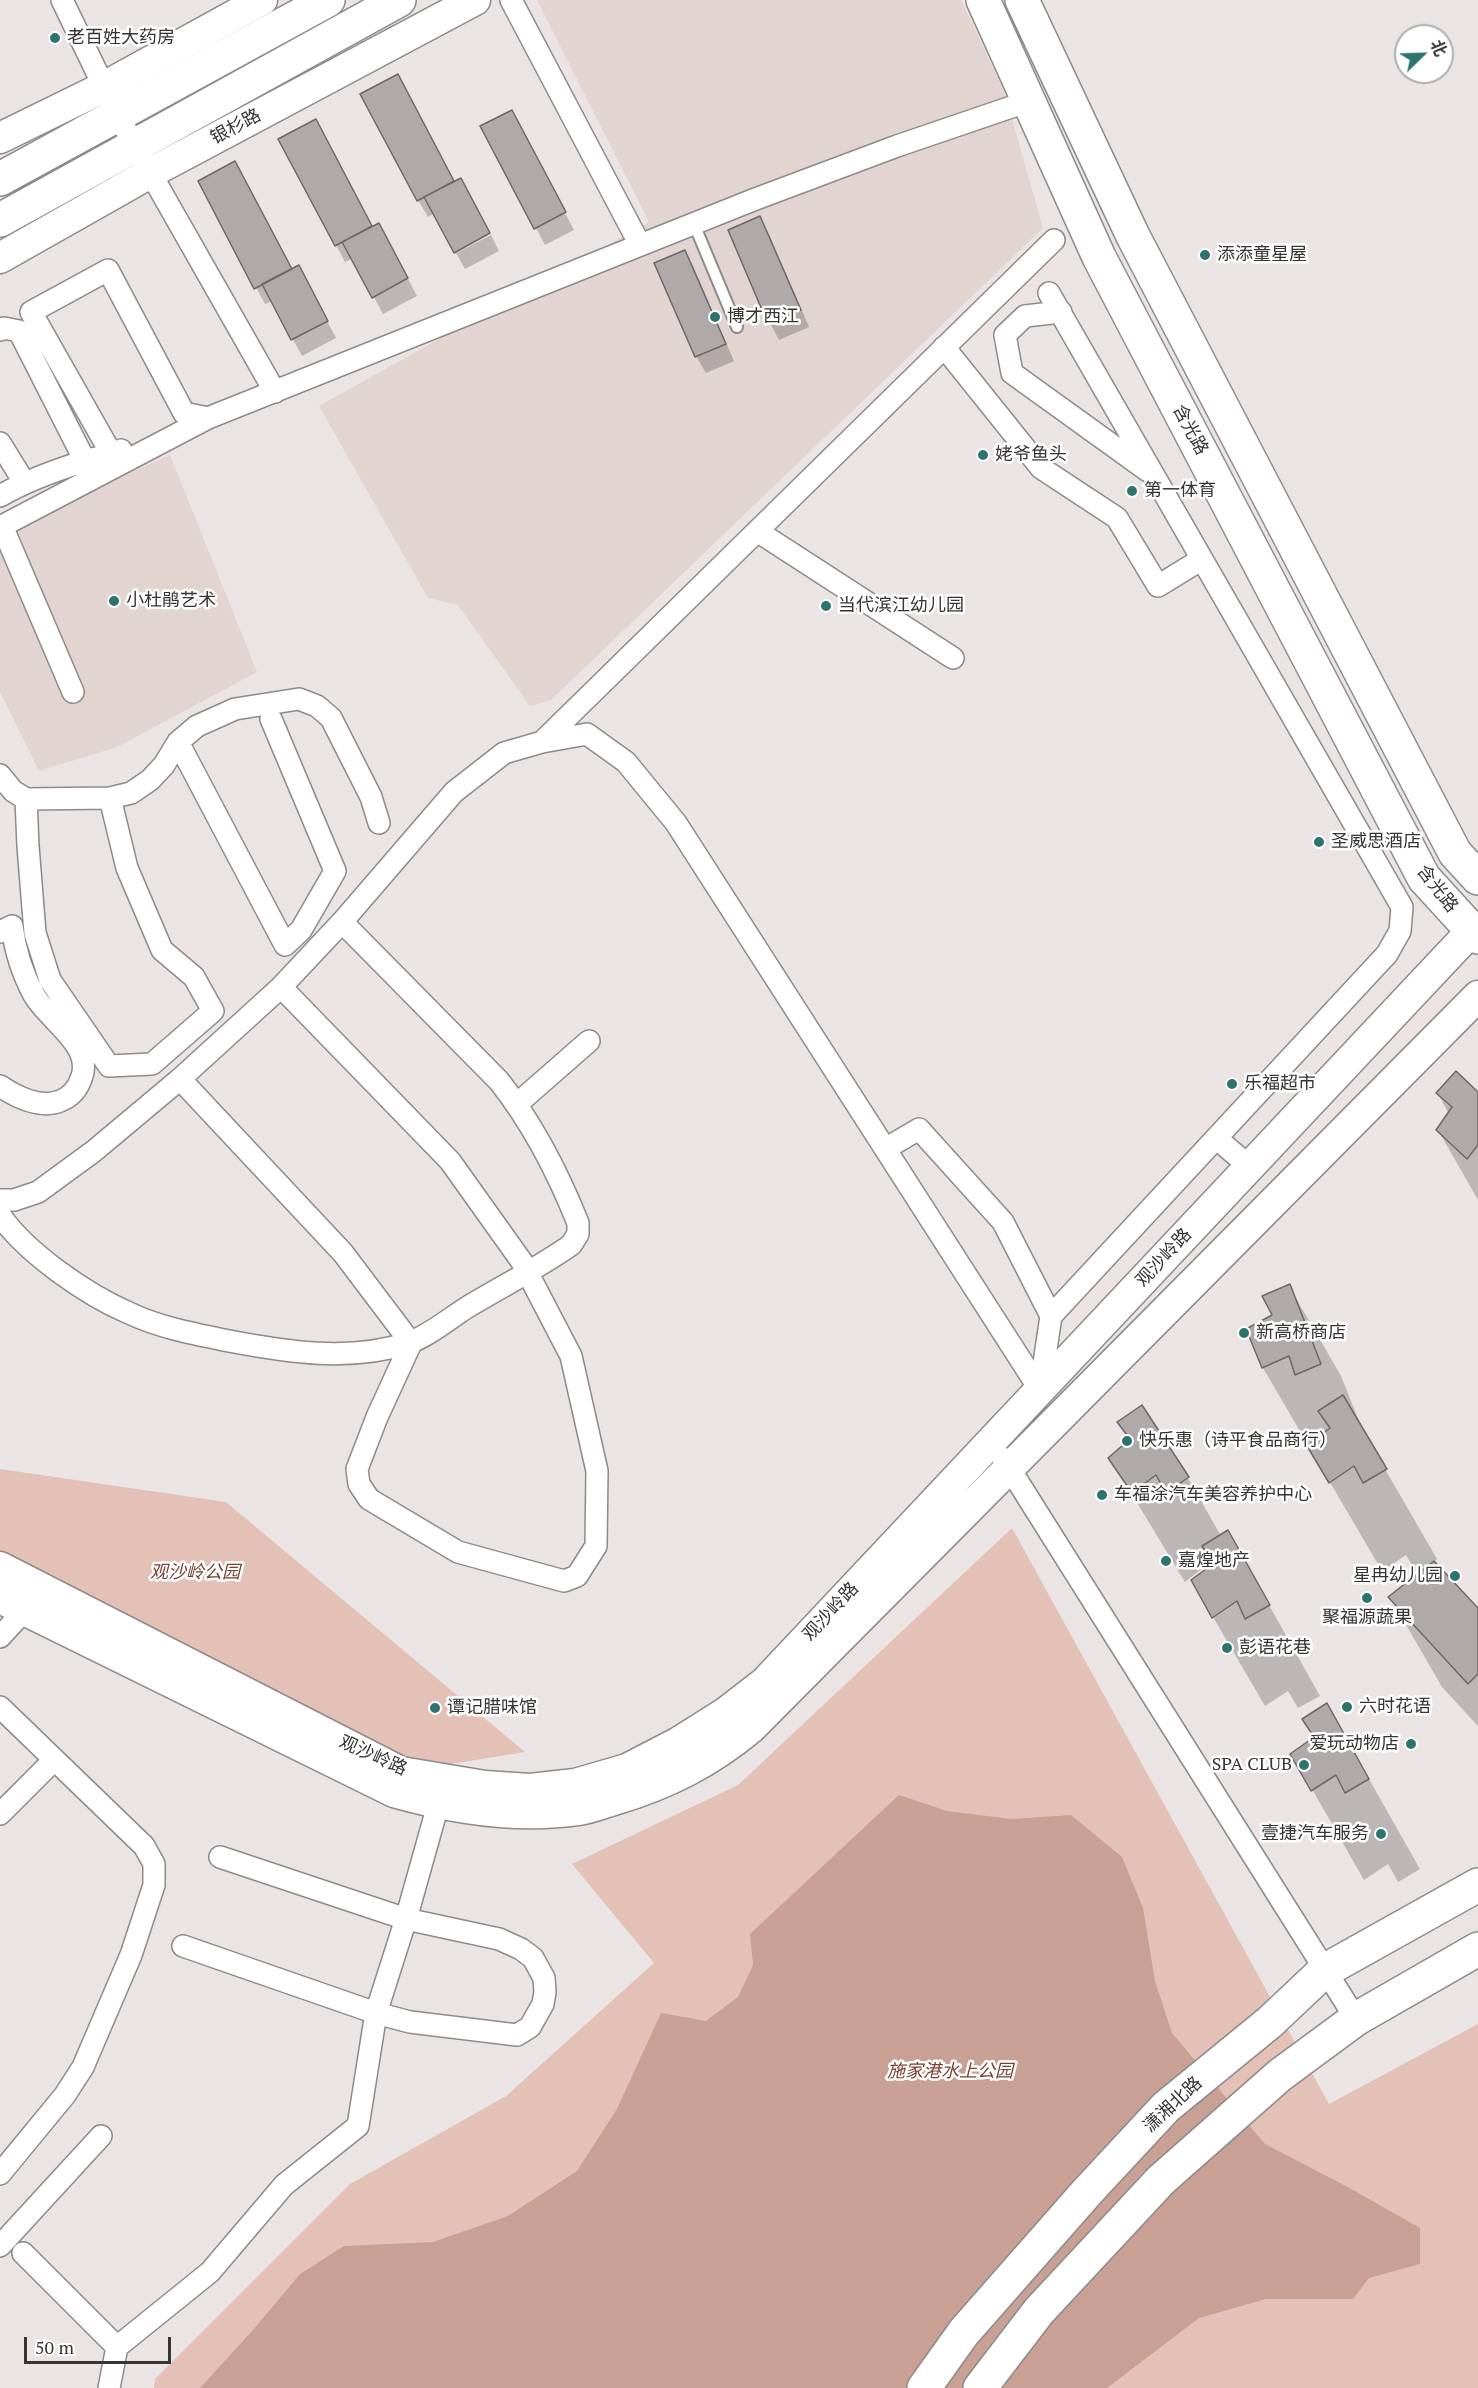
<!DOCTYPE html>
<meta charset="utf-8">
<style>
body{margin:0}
#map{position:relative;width:1478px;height:2388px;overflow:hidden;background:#eae5e4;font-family:"PT Serif","Noto Sans SC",serif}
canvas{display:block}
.north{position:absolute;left:1394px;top:24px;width:60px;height:60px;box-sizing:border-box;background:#fff;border:2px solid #afaeae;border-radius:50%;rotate:67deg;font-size:16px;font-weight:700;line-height:24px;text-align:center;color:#363534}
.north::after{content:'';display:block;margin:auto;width:21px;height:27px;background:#2d746d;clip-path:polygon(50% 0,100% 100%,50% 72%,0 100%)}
.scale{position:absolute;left:24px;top:2337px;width:147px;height:27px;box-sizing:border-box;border:3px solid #363534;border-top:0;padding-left:8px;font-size:18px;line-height:21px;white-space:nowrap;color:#363534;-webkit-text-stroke:4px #fff;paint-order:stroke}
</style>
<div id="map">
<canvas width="1478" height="2388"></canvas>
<div class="north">北</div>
<div class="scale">50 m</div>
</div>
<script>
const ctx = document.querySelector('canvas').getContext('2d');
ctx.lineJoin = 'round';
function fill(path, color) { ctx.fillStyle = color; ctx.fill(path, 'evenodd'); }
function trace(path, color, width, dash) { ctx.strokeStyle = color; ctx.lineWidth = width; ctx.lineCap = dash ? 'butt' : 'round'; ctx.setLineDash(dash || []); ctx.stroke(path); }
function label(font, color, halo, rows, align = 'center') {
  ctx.font = font + ' "PT Serif","Noto Sans SC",serif'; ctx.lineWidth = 5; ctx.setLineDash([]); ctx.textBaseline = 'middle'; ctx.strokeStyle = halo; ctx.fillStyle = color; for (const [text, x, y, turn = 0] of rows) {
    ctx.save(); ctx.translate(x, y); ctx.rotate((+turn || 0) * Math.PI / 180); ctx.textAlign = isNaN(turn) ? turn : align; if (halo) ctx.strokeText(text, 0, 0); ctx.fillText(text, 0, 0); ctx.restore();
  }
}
fill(new Path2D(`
 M 537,0 L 961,0 L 1004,91 L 1043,228 L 551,700 L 530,706 L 458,605 L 428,598 L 319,406 L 649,222 Z
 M 170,455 L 257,672 L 117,747 L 39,771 L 0,692 L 0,530 Z`), '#e1d4d1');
fill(new Path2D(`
 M 0,1469 L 226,1502 L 525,1752 L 401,1772 L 0,1552 Z
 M 1012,1528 L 1329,2104 L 1478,2024 L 1478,2388 L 154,2388 L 155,2379 L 350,2184 L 506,2096 L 654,1963 L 572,1864 L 738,1785 Z`), '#e4c1b7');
fill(new Path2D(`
 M 899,1795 L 947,1811 L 1011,1819 L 1071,1815 L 1122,1857 L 1143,1908 L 1155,1981 L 1172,2033 L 1265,2144 L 1346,2186 L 1420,2228 L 1420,2264 L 1369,2278 L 1353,2299 L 1266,2299 L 1199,2318 L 1107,2388 L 200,2388 L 253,2330 L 300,2274 L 344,2246 L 433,2242 L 508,2216 L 577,2171 L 617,2109 L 661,2013 L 706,2021 L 738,1997 L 753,1965 L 750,1934 Z`), '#c8a094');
fill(new Path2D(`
 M 407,93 L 454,183 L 435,213 L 428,217 L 418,200 Z
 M 521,129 L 574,230 L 545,245 L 536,228 Z
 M 325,138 L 372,228 L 388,241 L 417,296 L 383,314 L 353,258 L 345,262 L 280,139 Z
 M 200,182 L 308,284 L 336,338 L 302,356 L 272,301 L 265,304 Z
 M 760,218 L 769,234 L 809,327 L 779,340 L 770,323 Z
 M 491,235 L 499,251 L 465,269 L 456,253 Z
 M 685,251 L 694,268 L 734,361 L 706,373 L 696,356 Z
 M 1438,1094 L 1478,1094 L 1478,1200 L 1438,1130 L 1449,1114 Z
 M 1289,1286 L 1341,1376 L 1363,1431 L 1437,1559 L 1433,1562 L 1478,1610 L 1478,1726 L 1442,1687 L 1390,1597 L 1428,1567 L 1427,1565 L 1416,1572 L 1406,1555 L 1382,1571 L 1263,1368 L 1248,1329 L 1274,1316 Z
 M 1119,1423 L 1188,1478 L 1221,1536 L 1228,1532 L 1320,1696 L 1298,1708 L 1288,1691 L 1265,1706 L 1213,1617 L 1210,1568 L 1208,1564 L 1185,1582 L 1110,1458 L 1130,1441 Z
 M 1327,1705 L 1420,1869 L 1398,1882 L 1388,1864 L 1364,1880 L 1292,1754 L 1314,1738 L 1304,1720 Z`), '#0003');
const building = new Path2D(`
 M 398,74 L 454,181 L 417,201 L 360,94 Z
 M 512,110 L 566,212 L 534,229 L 480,126 Z
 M 316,119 L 372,226 L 335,246 L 278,139 Z
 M 235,161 L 292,269 L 254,289 L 198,181 Z
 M 461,178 L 490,233 L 454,253 L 424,197 Z
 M 760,216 L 801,310 L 768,324 L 728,230 Z
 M 379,223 L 408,278 L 372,298 L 342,242 Z
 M 685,250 L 726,344 L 695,357 L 654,263 Z
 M 299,265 L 328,321 L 291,340 L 262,284 Z
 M 1456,1071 L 1478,1092 L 1478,1145 L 1467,1159 L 1436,1130 L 1452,1107 L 1436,1093 Z
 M 1290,1284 L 1321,1364 L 1295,1375 L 1289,1356 L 1262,1368 L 1246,1329 L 1272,1315 L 1262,1296 Z
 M 1343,1395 L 1387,1469 L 1363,1483 L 1354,1466 L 1329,1483 L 1307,1446 L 1330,1428 L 1318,1411 Z
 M 1142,1405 L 1189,1477 L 1166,1493 L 1156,1475 L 1132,1493 L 1108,1458 L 1130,1439 L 1117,1422 Z
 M 1228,1530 L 1270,1605 L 1245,1619 L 1237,1601 L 1212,1618 L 1191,1580 L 1214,1563 L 1202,1546 Z
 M 1434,1561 L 1478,1608 L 1478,1674 L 1468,1684 L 1388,1597 Z
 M 1327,1703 L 1369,1779 L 1345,1793 L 1336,1775 L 1311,1791 L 1290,1754 L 1314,1737 L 1302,1719 Z`);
fill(building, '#afaaa9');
trace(building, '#6c6867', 1.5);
const lane = new Path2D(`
 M 694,224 L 737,327`);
const street = new Path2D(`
 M 62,0 L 118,116 L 275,392
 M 511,0 L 640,245
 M 1061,312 L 1025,316 L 1005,335 L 1012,373 L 1148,471
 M 0,330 L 4,328 L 19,331 L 85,461
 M 944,347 L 1041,468 L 1117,518 L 1158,586 L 1202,559
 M 0,443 L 24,482
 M 112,455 L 31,312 L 108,270 L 184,413 L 208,418
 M 0,496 C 26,481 53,471 82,462 C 95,457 109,457 121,450
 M 757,531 L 953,658
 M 73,692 L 2,526 L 208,418 L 753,200 L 897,146 L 1029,101
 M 178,742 L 285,945 L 301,930 L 335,871 L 271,719
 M 542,742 L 1054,240
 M 0,775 L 13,791 L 26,799 L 110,798 L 131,793 L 150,780 L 164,765 L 178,742 L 197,726 L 235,709 L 299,699 L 317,706 L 331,718 L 371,797 L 379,823
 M 26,799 L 28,846 L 35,933 L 50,980 L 109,1066 L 152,1064 L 213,1011 L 194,977 L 162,950 L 127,868 L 110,798
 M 0,932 L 12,926 C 15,950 22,973 34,995 C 48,1020 95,1046 81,1079 C 77,1090 71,1097 60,1101 C 41,1109 16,1097 0,1086
 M 180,1079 L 343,1253 L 411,1343 L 377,1417 L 357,1469 L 359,1484 L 369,1499 L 458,1552 L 564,1581 L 577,1576 L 596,1546 L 597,1471 L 571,1356 L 522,1262 L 450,1161 L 281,987
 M 517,1104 L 589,1041
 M 1216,1138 L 1250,1167
 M 885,1149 L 919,1129 L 1003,1222 L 1051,1316
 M 0,1200 L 14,1200 L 38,1192 L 94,1151 L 180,1079 L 281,987 L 342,922 L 454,792 L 504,753 L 542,742 L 587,734 L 626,762 L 676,823 L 1040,1390
 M 0,1215 C 26,1253 87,1295 129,1313 C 161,1328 194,1334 229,1341 C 287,1352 350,1362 408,1343 C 427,1337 449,1319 466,1308 C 501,1287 538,1268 571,1245 L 578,1234 L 578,1223 C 558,1173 533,1124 499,1081 L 342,922
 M 1040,1390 L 1051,1316 L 1387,954 L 1400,931 L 1402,907 L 1049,293
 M 1003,1458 L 1356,2019
 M 0,1637 L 24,1611
 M 0,1707 L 144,1846 L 154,1864 L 154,1885 L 131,1955 L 83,2067 L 65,2095 L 0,2174
 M 0,1814 L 54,1760
 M 220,1857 L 406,1919 L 438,1805
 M 0,2246 L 101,2136
 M 23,2253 L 117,2347 L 210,2272 L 284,2185 L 358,2126 L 376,2013 L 406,1919 L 499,1939 L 521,1949 L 533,1958 L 544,1978 L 545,1992 L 543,2004 L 530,2027 L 517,2035 L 410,2022 L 376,2013 L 183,1946
 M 109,2388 L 117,2347`);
const secondary = new Path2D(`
 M 0,138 L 104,87 L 262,0
 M 0,258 L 152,172 L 475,0
 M 0,1567 L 401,1772 L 485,1786 L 530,1789 L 575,1784 L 627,1769 L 679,1742 L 725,1713 L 765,1682 L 1462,941 L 1478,930
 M 0,1598 L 394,1792 C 454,1809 516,1819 579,1810 C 591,1808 603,1803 614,1800 C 667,1784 709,1763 751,1728 L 1478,996`);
const primary = new Path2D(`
 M 983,0 L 1099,257 L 1424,878 L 1478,937
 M 1022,0 L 1133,236 L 1455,853 L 1478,878
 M 0,179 L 328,0
 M 0,220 L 399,0
 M 924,2388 L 964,2332 L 1087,2192 L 1166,2107 L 1270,2022 L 1324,1971 L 1478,1885
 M 980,2388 L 1039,2311 L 1161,2180 L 1280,2075 L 1356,2019 L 1478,1949`);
trace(lane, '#8e8a89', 14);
trace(street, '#8e8a89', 24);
trace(secondary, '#8e8a89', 33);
trace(primary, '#8e8a89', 36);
trace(lane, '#fff', 10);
trace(street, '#fff', 21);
trace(secondary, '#fff', 30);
trace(primary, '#fff', 33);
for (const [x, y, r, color] of [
 [55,38,6,"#2d746d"],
 [1205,255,6,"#2d746d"],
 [715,317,6,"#2d746d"],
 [983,455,6,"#2d746d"],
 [1132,491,6,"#2d746d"],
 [114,601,6,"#2d746d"],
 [826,606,6,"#2d746d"],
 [1319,842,6,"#2d746d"],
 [1232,1084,6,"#2d746d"],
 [1244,1333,6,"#2d746d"],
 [1127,1441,6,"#2d746d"],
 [1102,1495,6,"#2d746d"],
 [1166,1561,6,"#2d746d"],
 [1455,1576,6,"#2d746d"],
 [1367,1598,6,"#2d746d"],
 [1227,1648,6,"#2d746d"],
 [1347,1707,6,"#2d746d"],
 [435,1708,6,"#2d746d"],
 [1411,1744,6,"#2d746d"],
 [1304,1765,6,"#2d746d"],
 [1381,1834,6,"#2d746d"]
]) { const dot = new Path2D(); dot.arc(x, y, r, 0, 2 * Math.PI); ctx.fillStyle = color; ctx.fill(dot); trace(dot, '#fff', 2); }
label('18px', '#363534', '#fff', [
 ["老百姓大药房",67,38],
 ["添添童星屋",1217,255],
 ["博才西江",727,317],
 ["姥爷鱼头",995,455],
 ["第一体育",1144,491],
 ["小杜鹃艺术",126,601],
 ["当代滨江幼儿园",838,606],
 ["圣威思酒店",1331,842],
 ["乐福超市",1244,1084],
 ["新高桥商店",1256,1333],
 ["快乐惠（诗平食品商行）",1139,1441],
 ["车福涂汽车美容养护中心",1114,1495],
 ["嘉煌地产",1178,1561],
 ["星冉幼儿园",1443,1576,"right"],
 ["聚福源蔬果",1367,1618,"center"],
 ["彭语花巷",1239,1648],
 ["六时花语",1359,1707],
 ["谭记腊味馆",447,1708],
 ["爱玩动物店",1399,1744,"right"],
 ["SPA CLUB",1292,1765,"right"],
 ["壹捷汽车服务",1369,1834,"right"]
], 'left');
label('18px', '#363534', '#fff', [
 ["银杉路",236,127,-28],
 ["含光路",1190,430,62],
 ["含光路",1437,889,52],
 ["观沙岭路",1164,1258,-47],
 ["观沙岭路",831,1612,-47],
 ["观沙岭路",373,1756,24],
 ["潇湘北路",1173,2105,-43]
]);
label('italic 18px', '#794233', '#fff', [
 ["观沙岭公园",195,1573],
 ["施家港水上公园",950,2072]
]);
</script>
